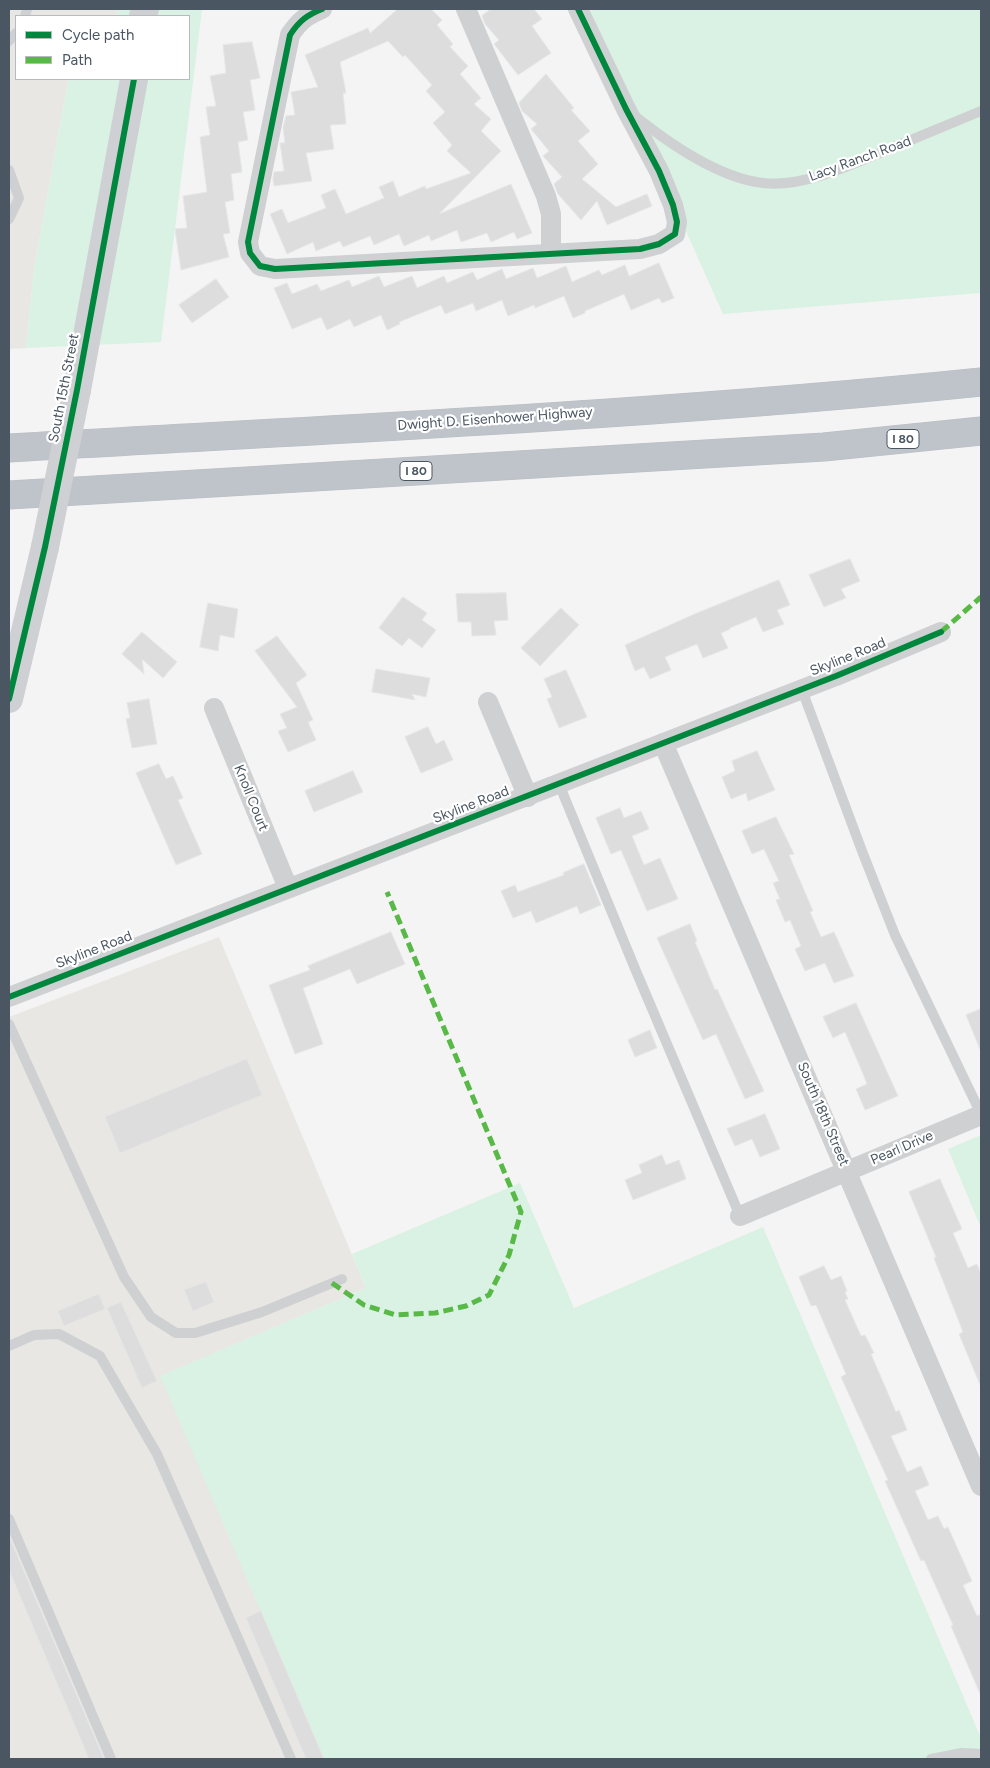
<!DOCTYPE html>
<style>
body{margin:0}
#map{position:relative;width:990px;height:1768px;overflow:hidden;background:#f4f4f4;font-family:Figtree,sans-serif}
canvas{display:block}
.frame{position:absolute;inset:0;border:10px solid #4a5661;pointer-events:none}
.legend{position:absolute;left:15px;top:15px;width:175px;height:65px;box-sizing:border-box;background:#fff;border:1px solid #b7bbc0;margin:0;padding:6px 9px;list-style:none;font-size:15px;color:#4a5661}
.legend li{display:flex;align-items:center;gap:10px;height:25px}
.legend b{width:25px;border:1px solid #b7bbc0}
</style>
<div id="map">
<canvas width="990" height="1768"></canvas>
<div class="frame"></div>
<ul class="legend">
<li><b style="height:6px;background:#00873e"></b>Cycle path</li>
<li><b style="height:6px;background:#58b947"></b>Path</li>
</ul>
</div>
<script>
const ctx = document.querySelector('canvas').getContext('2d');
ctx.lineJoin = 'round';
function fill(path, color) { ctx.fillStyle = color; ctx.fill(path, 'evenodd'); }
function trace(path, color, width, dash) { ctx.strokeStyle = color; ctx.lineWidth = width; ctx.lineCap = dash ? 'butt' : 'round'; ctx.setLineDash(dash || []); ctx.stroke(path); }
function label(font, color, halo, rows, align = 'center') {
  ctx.font = font + ' Figtree,sans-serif'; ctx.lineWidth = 4.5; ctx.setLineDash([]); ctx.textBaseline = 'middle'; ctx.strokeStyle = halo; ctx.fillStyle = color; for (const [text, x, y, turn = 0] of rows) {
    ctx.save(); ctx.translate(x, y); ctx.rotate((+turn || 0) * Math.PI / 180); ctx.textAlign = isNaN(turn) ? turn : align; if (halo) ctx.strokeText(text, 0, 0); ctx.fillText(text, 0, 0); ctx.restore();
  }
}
fill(new Path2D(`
 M 9,9 L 120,9 L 115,16 L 16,16 L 16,79 L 70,79 L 68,81 L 34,270 L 26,348 L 9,349 Z
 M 219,937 L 366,1288 L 161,1376 L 324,1759 L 9,1759 L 9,1017 Z`), '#e8e7e3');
fill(new Path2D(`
 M 120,9 L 202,9 L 161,342 L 26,348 L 34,270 L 68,81 L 70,79 L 189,79 L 189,16 L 115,16 Z
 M 578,9 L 981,9 L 981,293 L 723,314 L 659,171 Z
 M 981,1135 L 981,1228 L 948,1149 Z
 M 520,1183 L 574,1308 L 763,1227 L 981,1738 L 981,1759 L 324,1759 L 160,1376 L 366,1288 L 352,1254 Z`), '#d9f2e3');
const building = new Path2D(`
 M 398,9 L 431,9 L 442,20 L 437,25 L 453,44 L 450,47 L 468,66 L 460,74 L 481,98 L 474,104 L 491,119 L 481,131 L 501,151 L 439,214 L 511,184 L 532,233 L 517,239 L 514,232 L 491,242 L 487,233 L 461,242 L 457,230 L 431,241 L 429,235 L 404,246 L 399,234 L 374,245 L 370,236 L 343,247 L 340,241 L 316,251 L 313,242 L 287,254 L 270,214 L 282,209 L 288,223 L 326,208 L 321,195 L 335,189 L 346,214 L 384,198 L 379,187 L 393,181 L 399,197 L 425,186 L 426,189 L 471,173 L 447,151 L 452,145 L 433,123 L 445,112 L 426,91 L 432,85 L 405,55 L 403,57 L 388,41 L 340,62 L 346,93 L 343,93 L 346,124 L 330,125 L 334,149 L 306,153 L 312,181 L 274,186 L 273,179 L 274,172 L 284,171 L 280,143 L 285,143 L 283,128 L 286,116 L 295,115 L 291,92 L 318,87 L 305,55 L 368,28 L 370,33 Z
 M 491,9 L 534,9 L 542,19 L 532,26 L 551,53 L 518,75 L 494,44 L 499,40 L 485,24 L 482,16 Z
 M 252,42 L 260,78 L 250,80 L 255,110 L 243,112 L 248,140 L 238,142 L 242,172 L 231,174 L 234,200 L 225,202 L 230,233 L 223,234 L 229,257 L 181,270 L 175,229 L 187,228 L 183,196 L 207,192 L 200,137 L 210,135 L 206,107 L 216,106 L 210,76 L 226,73 L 223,45 Z
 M 546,74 L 574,108 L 571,110 L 590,131 L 578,141 L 598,164 L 582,179 L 616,207 L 647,194 L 652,206 L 607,225 L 597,201 L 581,220 L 558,194 L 554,184 L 562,177 L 543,156 L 549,151 L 531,129 L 537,124 L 522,111 L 519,103 Z
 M 659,263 L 674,298 L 662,303 L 659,298 L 631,310 L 624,294 L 585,311 L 585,313 L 573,318 L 564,296 L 535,308 L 534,305 L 508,316 L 502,300 L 476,311 L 473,303 L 445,314 L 441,305 L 399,322 L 400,324 L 387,330 L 381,315 L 354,327 L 350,319 L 327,330 L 321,317 L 292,329 L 274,288 L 287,283 L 292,294 L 317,284 L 321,291 L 349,280 L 352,287 L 379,276 L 384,287 L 412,276 L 417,288 L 444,276 L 447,283 L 473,272 L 477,280 L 502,269 L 506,279 L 533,268 L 537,278 L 566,266 L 572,282 L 599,270 L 602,275 L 625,265 L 629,276 Z
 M 216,279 L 229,297 L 192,323 L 179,305 Z
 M 850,559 L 860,581 L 841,589 L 846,598 L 824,607 L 809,575 Z
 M 779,580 L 790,605 L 777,610 L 784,624 L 763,632 L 756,617 L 730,628 L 730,629 L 721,633 L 728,648 L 703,658 L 697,644 L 665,657 L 671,670 L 650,679 L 644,667 L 635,671 L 625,645 L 697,613 Z
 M 506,593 L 508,620 L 494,621 L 496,635 L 472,636 L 471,622 L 458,622 L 456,594 Z
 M 403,597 L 427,613 L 422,620 L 436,630 L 422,648 L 409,638 L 402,646 L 379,628 Z
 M 208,603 L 238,609 L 234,638 L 220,635 L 218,651 L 200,647 Z
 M 561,608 L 579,625 L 540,666 L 521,648 Z
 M 142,632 L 177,662 L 163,678 L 142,659 L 144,674 L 122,654 Z
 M 277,636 L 307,675 L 296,683 L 313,720 L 308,722 L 316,740 L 288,752 L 278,731 L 287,728 L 280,714 L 297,707 L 255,651 Z
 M 376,669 L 430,678 L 426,697 L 412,694 L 415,700 L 372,692 Z
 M 566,670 L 587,717 L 559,728 L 547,699 L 552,697 L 544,679 Z
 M 149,699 L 157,744 L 132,748 L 126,719 L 130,718 L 127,703 Z
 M 428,727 L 436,744 L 444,740 L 453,760 L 421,773 L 405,737 Z
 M 757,751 L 775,790 L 748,801 L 746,793 L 731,799 L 722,777 L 735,771 L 732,761 Z
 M 159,764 L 166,779 L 173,776 L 183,798 L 178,800 L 202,854 L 176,865 L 136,773 Z
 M 353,771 L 363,792 L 314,812 L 305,791 Z
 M 620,808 L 624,818 L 641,811 L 649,829 L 632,836 L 644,865 L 660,858 L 678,899 L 647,911 L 621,850 L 611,854 L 596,818 Z
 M 776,817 L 794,854 L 789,855 L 813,911 L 810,912 L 821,937 L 834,932 L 854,976 L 834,983 L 825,963 L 805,971 L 795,949 L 801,946 L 790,920 L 785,922 L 776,900 L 780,899 L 773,883 L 779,881 L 764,849 L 752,854 L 742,831 Z
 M 584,864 L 601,905 L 580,914 L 577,906 L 536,923 L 531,911 L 513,918 L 501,891 L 515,885 L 518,892 L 564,875 L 563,873 Z
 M 690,924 L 697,941 L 695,942 L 715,990 L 717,989 L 764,1091 L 745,1099 L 716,1034 L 703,1040 L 657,938 Z
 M 391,932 L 405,964 L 357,984 L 350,969 L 303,988 L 323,1044 L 295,1054 L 269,985 L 310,970 L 308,966 Z
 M 856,1003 L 898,1096 L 865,1110 L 856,1089 L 867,1084 L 861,1069 L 845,1032 L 833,1038 L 823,1017 Z
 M 981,1009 L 981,1052 L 966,1015 Z
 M 650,1030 L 657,1048 L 635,1057 L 628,1040 Z
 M 247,1059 L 262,1095 L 120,1153 L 105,1117 Z
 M 765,1114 L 780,1149 L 760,1157 L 752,1139 L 735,1146 L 727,1129 Z
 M 662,1155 L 666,1165 L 679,1160 L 686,1179 L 633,1200 L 625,1180 L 642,1173 L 639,1165 Z
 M 940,1179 L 962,1229 L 953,1233 L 968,1268 L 977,1264 L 981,1274 L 981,1387 L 959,1334 L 963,1332 L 934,1258 L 936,1257 L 909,1192 Z
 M 824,1266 L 831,1280 L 841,1276 L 847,1291 L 845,1292 L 848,1299 L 845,1300 L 861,1336 L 865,1335 L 874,1353 L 871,1354 L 896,1412 L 899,1410 L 907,1430 L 891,1436 L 907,1472 L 921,1466 L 929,1485 L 915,1491 L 928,1520 L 938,1516 L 944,1529 L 948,1527 L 972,1581 L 963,1585 L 977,1616 L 981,1614 L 981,1696 L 951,1626 L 953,1625 L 924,1560 L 921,1561 L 885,1481 L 888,1480 L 841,1377 L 846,1374 L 816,1305 L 811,1306 L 799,1277 Z
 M 206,1282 L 214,1302 L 193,1311 L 184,1290 Z
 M 99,1294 L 105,1309 L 64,1326 L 58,1311 Z
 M 121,1302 L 157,1381 L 142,1388 L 107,1308 Z
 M 9,1536 L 104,1759 L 89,1759 L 9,1570 Z
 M 261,1611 L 324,1759 L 306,1759 L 246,1618 Z`);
fill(building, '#ddddde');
trace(building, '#e5e6e7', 1);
const highway = new Path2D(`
 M 9,448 C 333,429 658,415 981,382
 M 9,495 L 824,447 L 981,431`);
trace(highway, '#b9bec3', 29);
trace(new Path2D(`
 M 25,16 L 27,9
 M 9,41 L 16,33
 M 636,117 C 670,144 719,178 763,183 C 805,188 855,163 894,147 C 923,135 952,123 981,111
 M 9,170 L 19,198 L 9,219
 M 802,690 L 862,851 L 895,935 L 981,1114
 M 559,784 L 636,971 L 740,1216
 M 9,1024 L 124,1277 L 151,1317 L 176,1333 L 195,1333 L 262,1312 L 342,1279
 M 9,1346 L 34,1335 L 59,1334 L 100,1356 L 157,1454 L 291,1759
 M 9,1519 L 111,1759
 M 931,1759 L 962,1753 L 981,1754`), '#ced0d2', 10);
trace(new Path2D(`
 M 322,9 C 307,15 299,21 290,35 L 248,242 L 250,253 L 260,266 L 275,269 L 640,249 L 659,244 L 675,234 L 677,222 L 673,205 L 659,171 L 626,109 L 578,9
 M 466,9 L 546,196 L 551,214 L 551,253
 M 488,702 L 528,797
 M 214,708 L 288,888
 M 663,743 L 981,1486
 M 9,997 L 836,676 L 941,632
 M 740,1216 L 981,1115`), '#ced0d2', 20);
trace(new Path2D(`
 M 143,16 L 145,9
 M 77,390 L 134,79
 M 9,699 L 45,547`), '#ced0d4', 28);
trace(highway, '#bec4c9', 28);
trace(new Path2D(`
 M 45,547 L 77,390`), '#ced0d4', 28);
trace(new Path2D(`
 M 941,632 L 981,597
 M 332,1283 L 364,1305 L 396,1315 L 435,1313 L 466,1306 L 489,1295 L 509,1255 L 521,1212 L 387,892`), '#58b947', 5, [10, 5]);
trace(new Path2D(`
 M 322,9 C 307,15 299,21 290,35 L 248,242 L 250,253 L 260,266 L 275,269 L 640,249 L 659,244 L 675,234 L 677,222 L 673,205 L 659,171 L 626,109 L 578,9
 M 9,699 L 45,547 L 77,390 L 134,79
 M 9,997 L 836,676 L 941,632`), '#00873e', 6);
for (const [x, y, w] of [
 [903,439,32],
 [416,471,32]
]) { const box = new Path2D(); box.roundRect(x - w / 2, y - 9.5, w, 19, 4); ctx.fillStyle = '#fff'; ctx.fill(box); trace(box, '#4a5661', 1); }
label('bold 12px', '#4a5661', null, [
 ["I 80",903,439],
 ["I 80",416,471]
]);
label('14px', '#4a5661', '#fff', [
 ["Lacy Ranch Road",860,159,-20],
 ["South 15th Street",64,388,-79],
 ["Dwight D. Eisenhower Highway",495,419,-4],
 ["Skyline Road",848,657,-22],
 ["Knoll Court",251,798,68],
 ["Skyline Road",471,805,-21],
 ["Skyline Road",94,950,-21],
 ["South 18th Street",823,1114,67],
 ["Pearl Drive",902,1148,-23]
]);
</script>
